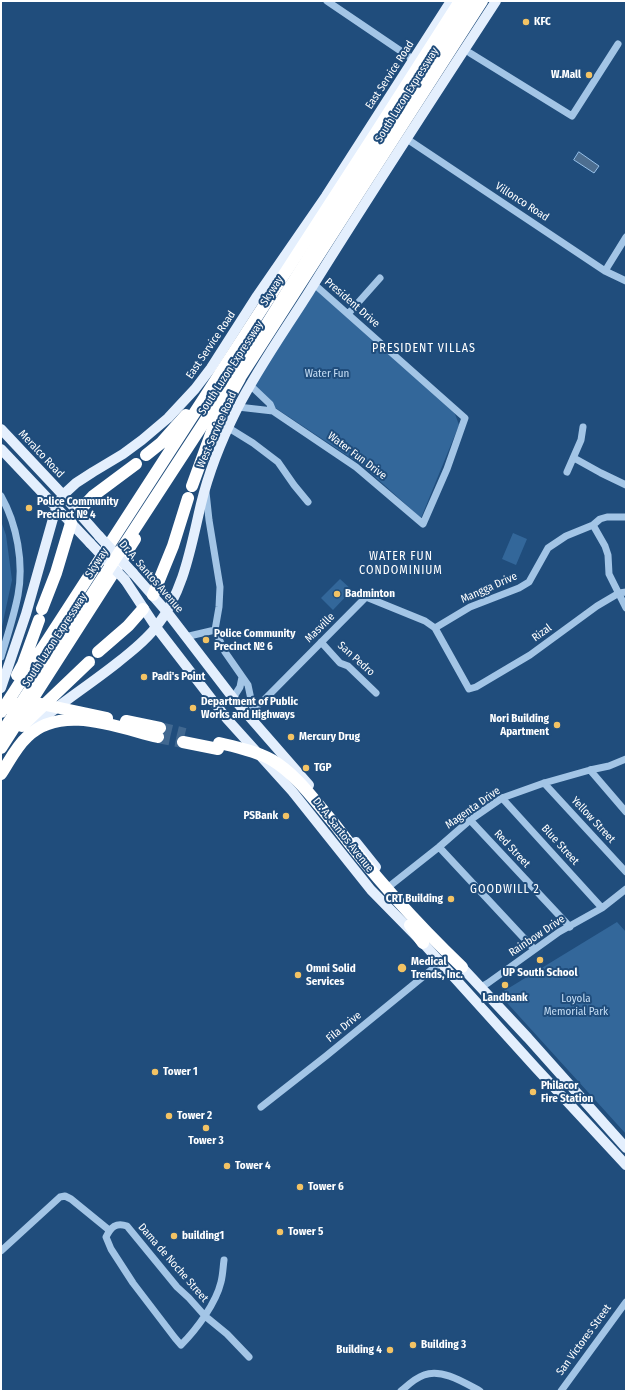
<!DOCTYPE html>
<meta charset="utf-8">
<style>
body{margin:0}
#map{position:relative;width:627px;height:1392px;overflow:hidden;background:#204d7c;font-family:"Fira Sans Condensed",sans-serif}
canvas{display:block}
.frame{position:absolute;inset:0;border:2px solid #fff;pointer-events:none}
</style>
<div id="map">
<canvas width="627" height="1392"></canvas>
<div class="frame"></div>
</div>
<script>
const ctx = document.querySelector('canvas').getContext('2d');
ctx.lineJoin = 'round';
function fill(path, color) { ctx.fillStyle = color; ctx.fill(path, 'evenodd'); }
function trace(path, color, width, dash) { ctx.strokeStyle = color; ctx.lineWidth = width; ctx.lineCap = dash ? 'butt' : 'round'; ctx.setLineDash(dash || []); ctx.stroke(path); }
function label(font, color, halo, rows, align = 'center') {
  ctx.font = font + ' "Fira Sans Condensed",sans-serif'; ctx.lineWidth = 4; ctx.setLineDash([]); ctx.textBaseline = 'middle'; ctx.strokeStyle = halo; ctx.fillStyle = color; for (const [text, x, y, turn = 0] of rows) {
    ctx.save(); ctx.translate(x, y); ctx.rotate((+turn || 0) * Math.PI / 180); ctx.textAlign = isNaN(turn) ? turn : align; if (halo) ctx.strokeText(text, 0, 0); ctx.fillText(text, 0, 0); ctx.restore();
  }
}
fill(new Path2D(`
 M 316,290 L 449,406 L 455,414 L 459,425 L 421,518 L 363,466 L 271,405 L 253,383 Z
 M 1,521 L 6,535 L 12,580 L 1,631 Z
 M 513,533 L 527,539 L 516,565 L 502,559 Z
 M 340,579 L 352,590 L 333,610 L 321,598 Z
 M 617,922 L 626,932 L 626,1134 L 499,994 Z`), '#33679a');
const water = new Path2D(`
 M 579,152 L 599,166 L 594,173 L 574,160 Z`);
fill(water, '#4d6e90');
trace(water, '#97c0e8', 1);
trace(new Path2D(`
 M 160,728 L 185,734
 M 158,737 L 183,742`), '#416890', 12, [12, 6]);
trace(new Path2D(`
 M 327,1 L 414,60
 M 470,53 L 572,116 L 618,44
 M 407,139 L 605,271 L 626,281
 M 605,271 L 626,237
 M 348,314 L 380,278
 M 250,385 L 270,404 L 273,411
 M 238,407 L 273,411 L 356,467 L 423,524 L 447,469 L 465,418 L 314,284
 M 229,427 L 232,430 L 253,443 L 278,462 L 294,485 L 308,502
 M 574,458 L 601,473 L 626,485
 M 567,472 L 581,440 L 583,427
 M 206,492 L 209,520 L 220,587 L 219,607 L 215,630 L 225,652 L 248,685 L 253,709 L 252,711
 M 1,496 C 17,524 24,563 18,595 C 14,616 7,637 1,657
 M 593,525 L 605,546 L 608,555 L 609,574 L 626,608
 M 435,628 L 470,607 L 519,588 L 529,582 L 548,548 L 566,536 L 593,525 L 600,519 L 607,517 L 626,517
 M 185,637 L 215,630
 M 321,642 L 340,663 L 348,666 L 376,693
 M 233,698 L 240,687 L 242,677
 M 253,709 L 263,701 L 366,597 L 425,621 L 435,628 L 469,689 L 476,687 L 530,655 L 597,606 L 619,593 L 626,592
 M 590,770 L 626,812
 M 544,783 L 626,872
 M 502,798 L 602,908
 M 470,820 L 570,927
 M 439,847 L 534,949
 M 391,885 L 439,847 L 470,820 L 502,798 L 544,783 L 590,770 L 609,766 L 626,759
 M 481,987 L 488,983 L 559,932 L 602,908 L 626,889
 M 261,1107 L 326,1056 L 441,962
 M 1,1251 L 60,1197 L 65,1196 L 71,1199 L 109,1230
 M 224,1260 C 223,1267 223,1274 221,1282 C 216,1303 197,1329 181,1345 L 175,1338 L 133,1283 L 111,1249 L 106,1237 C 111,1227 116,1222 127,1226 L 177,1287 L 189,1298 L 205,1316 L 227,1334 L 249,1357
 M 401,1391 C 408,1385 415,1378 424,1375 C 442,1368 465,1383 480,1391
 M 561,1391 L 626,1302`), '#a3c5e6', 7);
trace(new Path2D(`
 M 1,429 L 63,495 L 99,536
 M 1,449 L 90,543
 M 133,573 L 167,612 L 233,698 L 309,785
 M 125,580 L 156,627 L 227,719 L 292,791 L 371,890 L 423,943 L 535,1067 L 626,1165
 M 1,688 L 26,614 L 56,508 L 63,495 L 76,483 L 93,472 L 123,454 L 142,440 L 168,418 L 195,389 L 211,368 L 257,296 L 326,196 L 451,1
 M 29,730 C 56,706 88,686 117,663 C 131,652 145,641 156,627 C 184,592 191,546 201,504 C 209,471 222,439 237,409 C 258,368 285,330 309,292 C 370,194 433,98 496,1
 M 356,842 L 376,867
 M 457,962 L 528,1038 L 626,1148`), '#e4effd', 10);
trace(new Path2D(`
 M 239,379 L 482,1
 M 146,455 L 161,443 L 186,415
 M 192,486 L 215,423 L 240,378
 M 78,512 L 93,496 L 136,464
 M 153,595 L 173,546 L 188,498
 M 42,609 L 56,573 L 71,523
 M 98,652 L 128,626 L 143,609
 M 17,675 L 23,664 L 39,620
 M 1,712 L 377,131 L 460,1
 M 126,721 L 160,728
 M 22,726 L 89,662
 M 183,742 L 218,749
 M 1,748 L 135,539
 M 1,774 C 9,762 16,747 27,737 C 61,703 119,728 158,737
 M 333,822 C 372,874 415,922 462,967
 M 410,925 L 423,943`), '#fff', 12);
trace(new Path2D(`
 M 99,536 L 133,573
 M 90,543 L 125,580`), '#e4effd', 10);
trace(new Path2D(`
 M 1,709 L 27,701 L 107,718
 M 1,734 L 233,378 L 349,193 L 472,1
 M 219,743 C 236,747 256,751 272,760 C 297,775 314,800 333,822`), '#fff', 12);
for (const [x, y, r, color] of [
 [526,22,4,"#f3c364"],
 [589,75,4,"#f3c364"],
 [29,508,4,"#f3c364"],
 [337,594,4,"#f3c364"],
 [206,640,4,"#f3c364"],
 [144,677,4,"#f3c364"],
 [193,708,4,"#f3c364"],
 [557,725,4,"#f3c364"],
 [291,737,4,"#f3c364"],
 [306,768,4,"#f3c364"],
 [286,816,4,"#f3c364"],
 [451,899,4,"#f3c364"],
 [540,960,4,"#f3c364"],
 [402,968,5,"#f3c364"],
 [298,975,4,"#f3c364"],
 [505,985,4,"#f3c364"],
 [155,1072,4,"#f3c364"],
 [533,1092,4,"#f3c364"],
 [169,1116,4,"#f3c364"],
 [206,1128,4,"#f3c364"],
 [227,1166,4,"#f3c364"],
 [300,1187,4,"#f3c364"],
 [280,1232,4,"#f3c364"],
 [174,1236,4,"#f3c364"],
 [413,1345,4,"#f3c364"],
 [390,1350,4,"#f3c364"]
]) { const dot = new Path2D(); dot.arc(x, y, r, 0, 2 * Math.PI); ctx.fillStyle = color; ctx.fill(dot); trace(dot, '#204d7c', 1.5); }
label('bold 11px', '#fff', '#204d7c', [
 ["KFC",534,22],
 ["W.Mall",581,75,"right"],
 ["Police Community",37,502],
 ["Precinct № 4",37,515],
 ["Badminton",345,594],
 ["Police Community",214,634],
 ["Precinct № 6",214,647],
 ["Padi's Point",152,677],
 ["Department of Public",201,702],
 ["Works and Highways",201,715],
 ["Nori Building",549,719,"right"],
 ["Apartment",549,732,"right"],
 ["Mercury Drug",299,737],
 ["TGP",314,768],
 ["PSBank",278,816,"right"],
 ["CRT Building",443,899,"right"],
 ["Medical",411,962],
 ["Trends, Inc.",411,975],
 ["Omni Solid",306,969],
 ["Services",306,982],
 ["UP South School",540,973,"center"],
 ["Landbank",505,998,"center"],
 ["Tower 1",163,1072],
 ["Philacor",541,1086],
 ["Fire Station",541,1099],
 ["Tower 2",177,1116],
 ["Tower 3",206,1141,"center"],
 ["Tower 4",235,1166],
 ["Tower 6",308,1187],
 ["Tower 5",288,1232],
 ["building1",182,1236],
 ["Building 3",421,1345],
 ["Building 4",382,1350,"right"]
], 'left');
label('11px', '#fff', '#204d7c', [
 ["East Service Road",390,75,-57],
 ["South Luzon Expressway",407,95,-58],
 ["Villonco Road",522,202,33],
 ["Skyway",272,291,-58],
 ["President Drive",352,303,41],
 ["East Service Road",211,345,-56],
 ["South Luzon Expressway",231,368,-57],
 ["West Service Road",217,430,-66],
 ["Meralco Road",41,454,47],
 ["Water Fun Drive",357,456,37],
 ["Skyway",97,563,-57],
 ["Dr. A. Santos Avenue",151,577,49],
 ["Mangga Drive",489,588,-24],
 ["Masville",320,628,-45],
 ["Rizal",542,633,-36],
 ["South Luzon Expressway",55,640,-57],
 ["San Pedro",356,659,42],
 ["Magenta Drive",473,808,-35],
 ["Yellow Street",593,820,47],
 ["Dr. A. Santos Avenue",343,835,52],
 ["Blue Street",560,845,48],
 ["Red Street",512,849,47],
 ["Rainbow Drive",537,936,-34],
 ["Fila Drive",344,1027,-39],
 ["Dama de Noche Street",173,1263,49],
 ["San Victores Street",584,1340,-54]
]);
label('11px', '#c6def5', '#204d7c', [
 ["Water Fun",327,374],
 ["Loyola",576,999],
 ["Memorial Park",576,1012]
]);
ctx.letterSpacing = '1px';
label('12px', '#fff', '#204d7c', [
 ["PRESIDENT VILLAS",424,349],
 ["WATER FUN",401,557],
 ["CONDOMINIUM",401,571],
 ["GOODWILL 2",505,890]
]);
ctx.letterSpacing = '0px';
</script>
